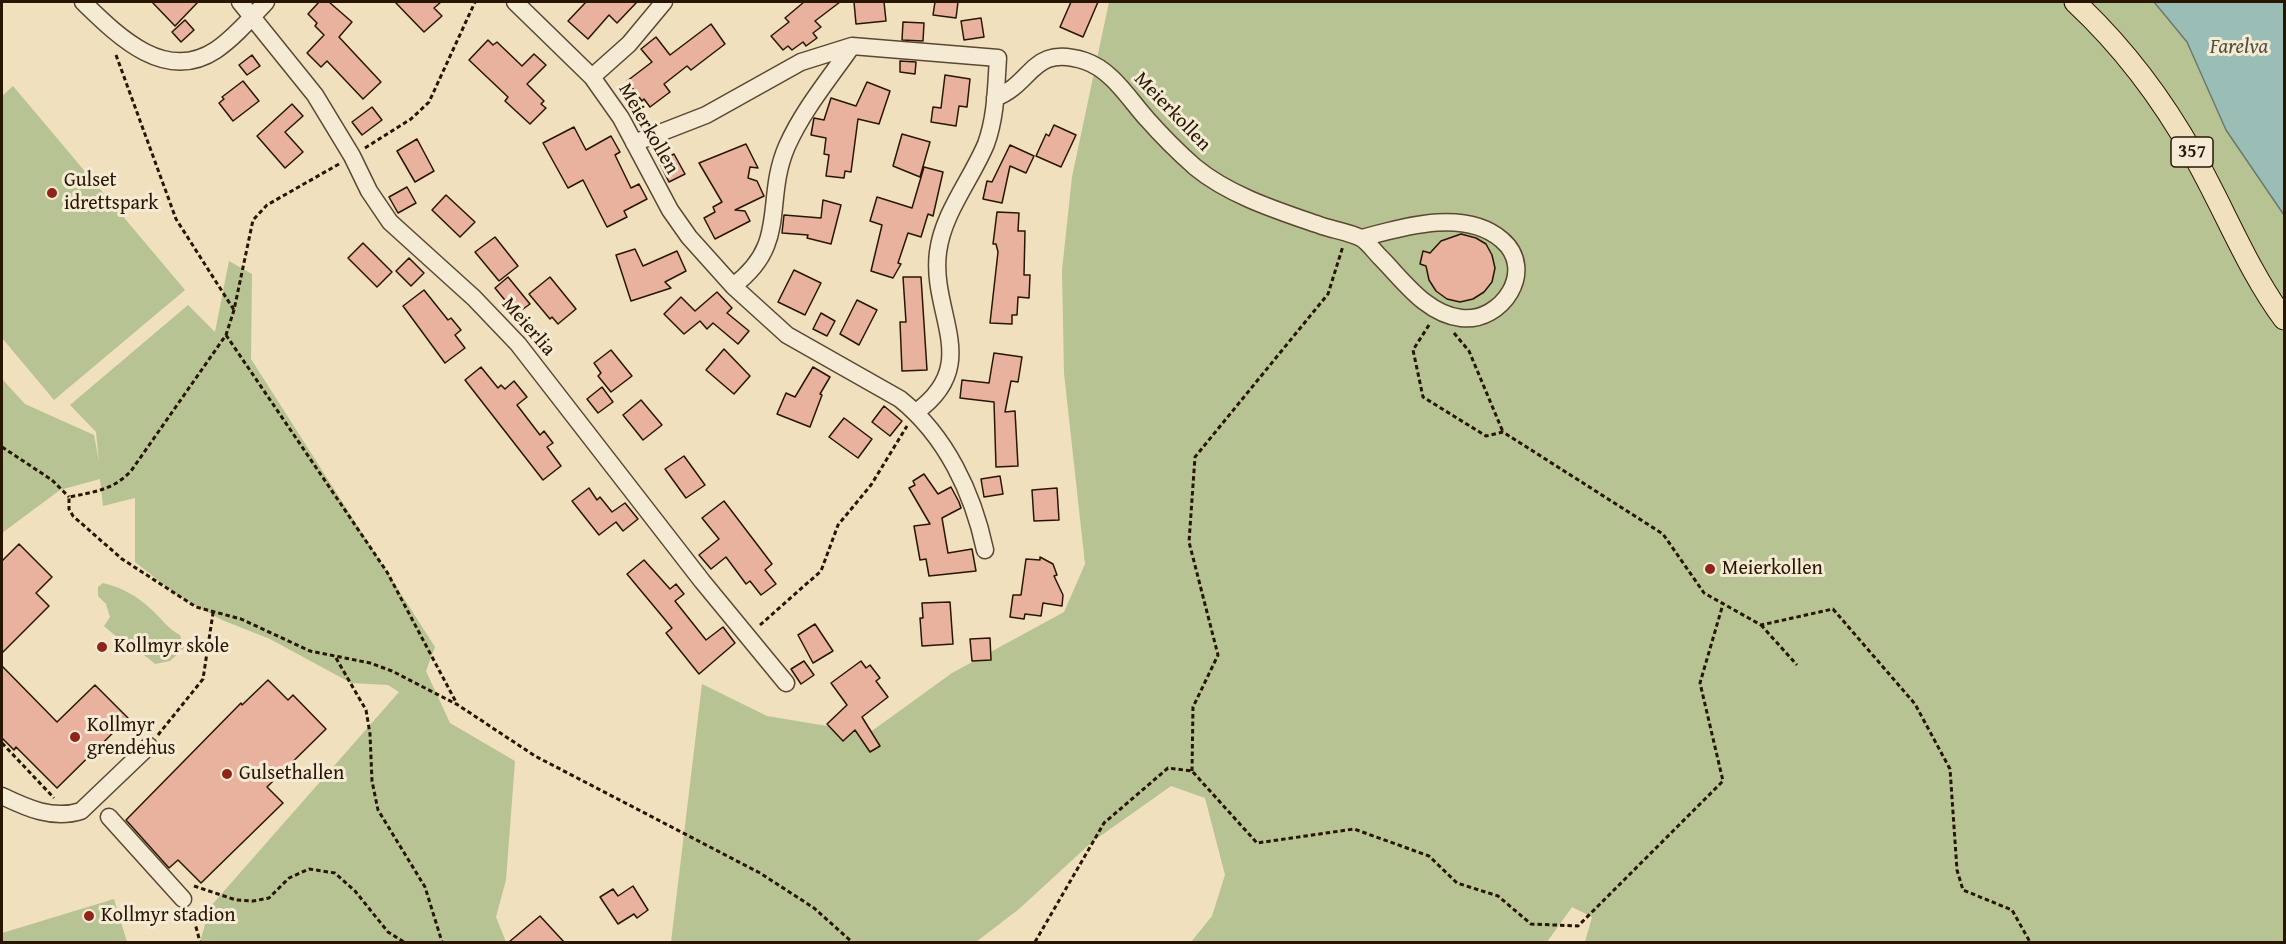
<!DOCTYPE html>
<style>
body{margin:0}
#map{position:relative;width:2286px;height:944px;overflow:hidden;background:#f0e0bd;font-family:"Gentium Book Plus",serif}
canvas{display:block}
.frame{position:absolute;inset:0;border:3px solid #281603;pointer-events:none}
</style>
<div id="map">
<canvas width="2286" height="944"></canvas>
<div class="frame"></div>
</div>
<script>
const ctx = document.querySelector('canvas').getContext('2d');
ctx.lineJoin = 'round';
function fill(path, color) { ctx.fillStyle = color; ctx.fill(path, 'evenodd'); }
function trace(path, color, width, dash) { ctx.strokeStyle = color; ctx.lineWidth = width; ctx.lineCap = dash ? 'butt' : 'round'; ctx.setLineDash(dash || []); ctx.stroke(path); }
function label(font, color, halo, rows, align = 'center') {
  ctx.font = font + ' "Gentium Book Plus",serif'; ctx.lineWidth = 6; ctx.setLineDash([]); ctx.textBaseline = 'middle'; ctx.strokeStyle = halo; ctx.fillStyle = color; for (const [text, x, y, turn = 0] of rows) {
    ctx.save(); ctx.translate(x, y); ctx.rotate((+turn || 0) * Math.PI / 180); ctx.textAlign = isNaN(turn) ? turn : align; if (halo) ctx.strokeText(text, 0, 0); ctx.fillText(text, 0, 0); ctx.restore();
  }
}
fill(new Path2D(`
 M 1109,2 L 2154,2 L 2187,42 L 2226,130 L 2284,215 L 2284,942 L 1585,942 L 1592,917 L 1572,907 L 1547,942 L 1191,942 L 1212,916 L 1225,875 L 1205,798 L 1171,786 L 1092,842 L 1019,909 L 976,942 L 671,942 L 702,684 L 767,716 L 869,733 L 952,673 L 1064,612 L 1085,564 L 1064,373 L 1062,270 L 1072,177 Z
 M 13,86 L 185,290 L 54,400 L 2,338 L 2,96 Z
 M 229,261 L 252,274 L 251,359 L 435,647 L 426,671 L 450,723 L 515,761 L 506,880 L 496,917 L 506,942 L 200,942 L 210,907 L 399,692 L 388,685 L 351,683 L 270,639 L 222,620 L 177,595 L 135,562 L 135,498 L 103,506 L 100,479 L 60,490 L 2,533 L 2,379 L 25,404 L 94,435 L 99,462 L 96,432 L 70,405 L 188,305 L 215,332 Z
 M 103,583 C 123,588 137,596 152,610 C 162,619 168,629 180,635 L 184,648 L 170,661 L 155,664 C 139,649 120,642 104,626 L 110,617 L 106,604 L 98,596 L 98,587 Z
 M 114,899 L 127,942 L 2,942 L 2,933 Z`), '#b7c393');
const water = new Path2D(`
 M 2154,2 L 2284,2 L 2284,215 L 2226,130 L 2187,42 Z`);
fill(water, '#9abdb5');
trace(water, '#6c7a6e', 1.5);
const building = new Path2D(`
 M 152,2 L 198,2 L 175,26 Z
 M 319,2 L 329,2 L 352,22 L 339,37 L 381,82 L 363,99 L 327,61 L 321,67 L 307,53 L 324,35 L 315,26 L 317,23 L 308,14 Z
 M 395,2 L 441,2 L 434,8 L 442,16 L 424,32 Z
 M 586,2 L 637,2 L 617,23 L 609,15 L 588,39 L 568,21 Z
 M 804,2 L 840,2 L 815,21 L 821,27 L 813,33 L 817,38 L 806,46 L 803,42 L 792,50 L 788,46 L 783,50 L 771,36 L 789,22 L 785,18 Z
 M 854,2 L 884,2 L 886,21 L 856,24 Z
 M 935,2 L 958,2 L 956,18 L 933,15 Z
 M 1071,2 L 1098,2 L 1083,37 L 1060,27 Z
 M 981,18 L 984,37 L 964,40 L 961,21 Z
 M 185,20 L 194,30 L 181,42 L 172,32 Z
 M 903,22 L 924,23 L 923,41 L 902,40 Z
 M 711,24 L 725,44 L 691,70 L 687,66 L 664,84 L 670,92 L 650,107 L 644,99 L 642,101 L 627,81 L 652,62 L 641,49 L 656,37 L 670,55 Z
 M 488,40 L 493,45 L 497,42 L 522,66 L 534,54 L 546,65 L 527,84 L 544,101 L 541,104 L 546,108 L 530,124 L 505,101 L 508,97 L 469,60 Z
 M 252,55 L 260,66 L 247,75 L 239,65 Z
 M 900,61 L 916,62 L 915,74 L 900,72 Z
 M 945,75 L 970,79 L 967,107 L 959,106 L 956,126 L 931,122 L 933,107 L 941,108 Z
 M 243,81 L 259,101 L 233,121 L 219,103 L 224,99 L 222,97 Z
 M 867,82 L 890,91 L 879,124 L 858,119 L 851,172 L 845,171 L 844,178 L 826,176 L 829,155 L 824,154 L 826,138 L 811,135 L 814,118 L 824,120 L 831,98 L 856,106 Z
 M 292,104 L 303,116 L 285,132 L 303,152 L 285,168 L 257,136 Z
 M 372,107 L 382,120 L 362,135 L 352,122 Z
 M 1054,125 L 1076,135 L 1061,167 L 1036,156 L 1046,134 L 1049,136 Z
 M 574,127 L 586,150 L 611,136 L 620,152 L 615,155 L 631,188 L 639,184 L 647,199 L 624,211 L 627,217 L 607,227 L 583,180 L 568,188 L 543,143 Z
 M 902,134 L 930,142 L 920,177 L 893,166 Z
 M 417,139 L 434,171 L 415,182 L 397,151 Z
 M 746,144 L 758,168 L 750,167 L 748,178 L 757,181 L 764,196 L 735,210 L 745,211 L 750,221 L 715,239 L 704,218 L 715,212 L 713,207 L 722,202 L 699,163 Z
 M 1010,145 L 1034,156 L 1026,173 L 1010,166 L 1002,203 L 983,199 L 987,181 L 992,182 Z
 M 674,154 L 685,174 L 669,182 L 659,162 Z
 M 924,167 L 943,172 L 933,216 L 928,214 L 921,237 L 908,233 L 898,263 L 901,264 L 893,278 L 871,271 L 882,225 L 870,221 L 877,197 L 912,208 Z
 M 407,187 L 416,203 L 398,213 L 389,197 Z
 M 446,195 L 475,222 L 460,237 L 432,210 Z
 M 823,200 L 841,205 L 831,244 L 807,238 L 808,235 L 782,233 L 784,215 L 821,218 Z
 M 997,212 L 1019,213 L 1018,231 L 1025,231 L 1024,275 L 1030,275 L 1029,298 L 1018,297 L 1017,315 L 1012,315 L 1012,324 L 990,323 L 998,252 L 996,244 L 993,244 Z
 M 1461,234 L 1476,238 L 1486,244 L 1492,255 L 1495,268 L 1492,282 L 1484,292 L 1473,299 L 1460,302 L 1447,299 L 1436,291 L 1429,280 L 1426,266 L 1420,264 L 1423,251 L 1430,253 L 1441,241 Z
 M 495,237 L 518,266 L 499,281 L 475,252 Z
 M 363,243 L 392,272 L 377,287 L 348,258 Z
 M 635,249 L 643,266 L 677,251 L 686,271 L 665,282 L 671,288 L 631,301 L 616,255 Z
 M 409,258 L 424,273 L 411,286 L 396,271 Z
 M 794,270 L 821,283 L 805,315 L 778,302 Z
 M 508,277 L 530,304 L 519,312 L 516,308 L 513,310 L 495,288 Z
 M 550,277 L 576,309 L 558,324 L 552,317 L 550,319 L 529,294 Z
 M 903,277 L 921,277 L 927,370 L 902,371 L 900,322 L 906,322 Z
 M 424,290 L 448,320 L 451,318 L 461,330 L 455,335 L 465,348 L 445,363 L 403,306 Z
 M 717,292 L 732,308 L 727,313 L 749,331 L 738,344 L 713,323 L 707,329 L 700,321 L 684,334 L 664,314 L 681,297 L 695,311 Z
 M 857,300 L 877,310 L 859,345 L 840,334 Z
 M 821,313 L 835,321 L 827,336 L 813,329 Z
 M 724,349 L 750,376 L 734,394 L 706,370 Z
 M 611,350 L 632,376 L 611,392 L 598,376 L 601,373 L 594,363 Z
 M 994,353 L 1022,357 L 1018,382 L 1011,381 L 1005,412 L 1015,411 L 1018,466 L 996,467 L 994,402 L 960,398 L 962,380 L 989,383 Z
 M 481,367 L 498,388 L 501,385 L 505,389 L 514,381 L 527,397 L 517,405 L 540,435 L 544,431 L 553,443 L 547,447 L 561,466 L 543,480 L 465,380 Z
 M 813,367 L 830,377 L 820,394 L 822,395 L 810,427 L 777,414 L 786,393 L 795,397 Z
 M 602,387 L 613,402 L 598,413 L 587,399 Z
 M 641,400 L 662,425 L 643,440 L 623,415 Z
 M 884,406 L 902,421 L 890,436 L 872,422 Z
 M 844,418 L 872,439 L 858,458 L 829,437 Z
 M 684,456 L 705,485 L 686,498 L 665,469 Z
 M 924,474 L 938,494 L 951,487 L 959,502 L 961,508 L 942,518 L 948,553 L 972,549 L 976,571 L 929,576 L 926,559 L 920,560 L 914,526 L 930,524 L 909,488 L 915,485 L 913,481 Z
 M 1000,476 L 1003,494 L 984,497 L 981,479 Z
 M 589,488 L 597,500 L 600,497 L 612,512 L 625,503 L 638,519 L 623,531 L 616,522 L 599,535 L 572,501 Z
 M 1057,488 L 1059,520 L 1034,521 L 1032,490 Z
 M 724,501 L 772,564 L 765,570 L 776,584 L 761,595 L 750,581 L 746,584 L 726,557 L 711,569 L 699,555 L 719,539 L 702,518 Z
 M 19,544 L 52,577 L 36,593 L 49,606 L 2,653 L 2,561 Z
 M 1040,557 L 1053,564 L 1057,575 L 1054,576 L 1063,595 L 1062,606 L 1043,603 L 1041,616 L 1025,614 L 1024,619 L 1010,617 L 1013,595 L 1021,595 L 1026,559 L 1040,560 Z
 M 644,560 L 670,589 L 676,584 L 684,594 L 675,601 L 706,640 L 723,627 L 735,643 L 699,674 L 666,633 L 672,628 L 627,574 Z
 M 950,602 L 953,644 L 922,646 L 920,618 L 923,618 L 922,603 Z
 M 815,624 L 833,651 L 813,663 L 798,635 Z
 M 990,638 L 991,660 L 972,661 L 970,639 Z
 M 804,661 L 814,675 L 801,684 L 791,669 Z
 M 861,661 L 866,668 L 870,665 L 880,678 L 876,681 L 888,697 L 862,717 L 880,746 L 870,752 L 855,730 L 843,741 L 827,724 L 847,705 L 831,683 Z
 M 2,666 L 57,722 L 95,685 L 128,718 L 57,788 L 16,747 L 14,750 L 2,738 Z
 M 268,680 L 288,700 L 293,695 L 326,729 L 267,787 L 283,803 L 201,883 L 178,860 L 169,868 L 126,820 L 241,703 L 242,705 Z
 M 633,886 L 648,910 L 637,918 L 634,914 L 618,924 L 600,897 L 613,889 L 618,896 Z
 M 540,916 L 564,942 L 509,942 Z`);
fill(building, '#e8b29e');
trace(building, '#281603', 1.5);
const minor = new Path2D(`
 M 83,2 C 117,35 165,84 216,50 C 235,37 251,18 266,2
 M 240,2 L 315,95 L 352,156 L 369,191 L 390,222 L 474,298 L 518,344 L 702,581 L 786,683
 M 515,2 L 592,77 L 621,118 L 670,210 L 689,237 L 733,286 L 787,335 L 900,399 C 946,436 973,493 985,550
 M 592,77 L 629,44 L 664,2
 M 995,98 C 1034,83 1031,44 1085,61 C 1112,70 1129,99 1147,119 C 1162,136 1178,152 1195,167 C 1230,196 1279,211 1322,226 C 1334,230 1349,232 1361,238 C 1368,242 1374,251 1380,257 C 1403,280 1426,314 1461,318 C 1502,323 1537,270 1502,240 C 1465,208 1403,227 1362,238
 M 634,143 L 706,115 L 801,62 L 852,46 L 998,58 C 996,87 996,117 986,144 C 971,180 943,213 938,252 C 930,314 983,364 916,412
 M 733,286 C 790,244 763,201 787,146 C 803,110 829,79 852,46
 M 2,796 C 27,808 53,820 81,811 L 149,746
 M 109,817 L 183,899`);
const major = new Path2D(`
 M 2075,2 C 2122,46 2161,97 2193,154 C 2224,208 2247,269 2284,319`);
trace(minor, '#5a4832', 19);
trace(major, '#281603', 23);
trace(new Path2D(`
 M 116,55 L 176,219 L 234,310
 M 365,148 L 411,119 L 429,102 L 475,2
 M 339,164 L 267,205 L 253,220 L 234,310 L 226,335 L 131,471 C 113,490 94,492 69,497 L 69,509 L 73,516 L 122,559 L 196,607 L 241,619 L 310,651 L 370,663 L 392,671 L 458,705 L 535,756 L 760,873 L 814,908 L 852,942
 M 1429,325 L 1413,350 L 1423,397 L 1486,436 L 1503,432 L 1663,534 L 1704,593 L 1761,625 L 1833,609 L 1915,704 L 1950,769 L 1957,870 L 1963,890 L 2012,910 L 2030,942
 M 1454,333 L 1469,351 L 1503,432
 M 226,335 L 387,572 L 457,704
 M 2,447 L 52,480 L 69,497
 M 760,625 L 821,571 L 838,525 L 871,485 L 907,426
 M 1761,625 L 1797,665
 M 336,658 L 366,710 L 370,734 L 372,781 L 378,810 L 425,887 L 442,942
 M 158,735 L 203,679 L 213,613
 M 2,743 L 54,798
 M 1192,771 L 1193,707 L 1218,655 L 1189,542 L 1195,457 L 1328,294 L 1343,246
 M 194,886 L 236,900 L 253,901 L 269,898 L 289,878 L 309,869 L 335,873 L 355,891 L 388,932 L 404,942
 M 192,912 L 200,942
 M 1035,942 L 1104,823 L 1168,768 L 1192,771 L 1257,843 L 1354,829 L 1429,856 L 1457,883 L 1498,896 L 1531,924 L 1578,926 L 1723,781 L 1700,683 L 1723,604`), '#281603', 3, [4.5, 3]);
trace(minor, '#f5ebd4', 16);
trace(major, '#f0e0bd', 21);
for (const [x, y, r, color] of [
 [52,193,6,"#8f2418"],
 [1710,569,6,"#8f2418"],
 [102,647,6,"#8f2418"],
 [75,737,6,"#8f2418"],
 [227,774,6,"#8f2418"],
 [89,916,6,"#8f2418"]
]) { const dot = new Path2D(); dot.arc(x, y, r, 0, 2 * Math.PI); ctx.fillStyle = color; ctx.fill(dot); trace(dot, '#f5ebd4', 2); }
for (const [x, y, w] of [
 [2192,152,42]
]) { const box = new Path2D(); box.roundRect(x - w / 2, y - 15, w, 30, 4.5); ctx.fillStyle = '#f5ebd4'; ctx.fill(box); trace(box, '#281603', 1.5); }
label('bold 18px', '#281603', null, [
 ["357",2192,152]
]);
label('20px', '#281603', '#f5ebd4', [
 ["Meierkollen",1172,112,46],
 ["Meierkollen",648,129,60],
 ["Meierlia",528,327,49]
]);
label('20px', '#281603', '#f5ebd4', [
 ["Gulset",64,181],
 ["idrettspark",64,204],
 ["Meierkollen",1722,569],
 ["Kollmyr skole",114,647],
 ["Kollmyr",87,726],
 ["grendehus",87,749],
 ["Gulsethallen",239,774],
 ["Kollmyr stadion",101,916]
], 'left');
label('italic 21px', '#505041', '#f5ebd4', [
 ["Farelva",2239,48]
]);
</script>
